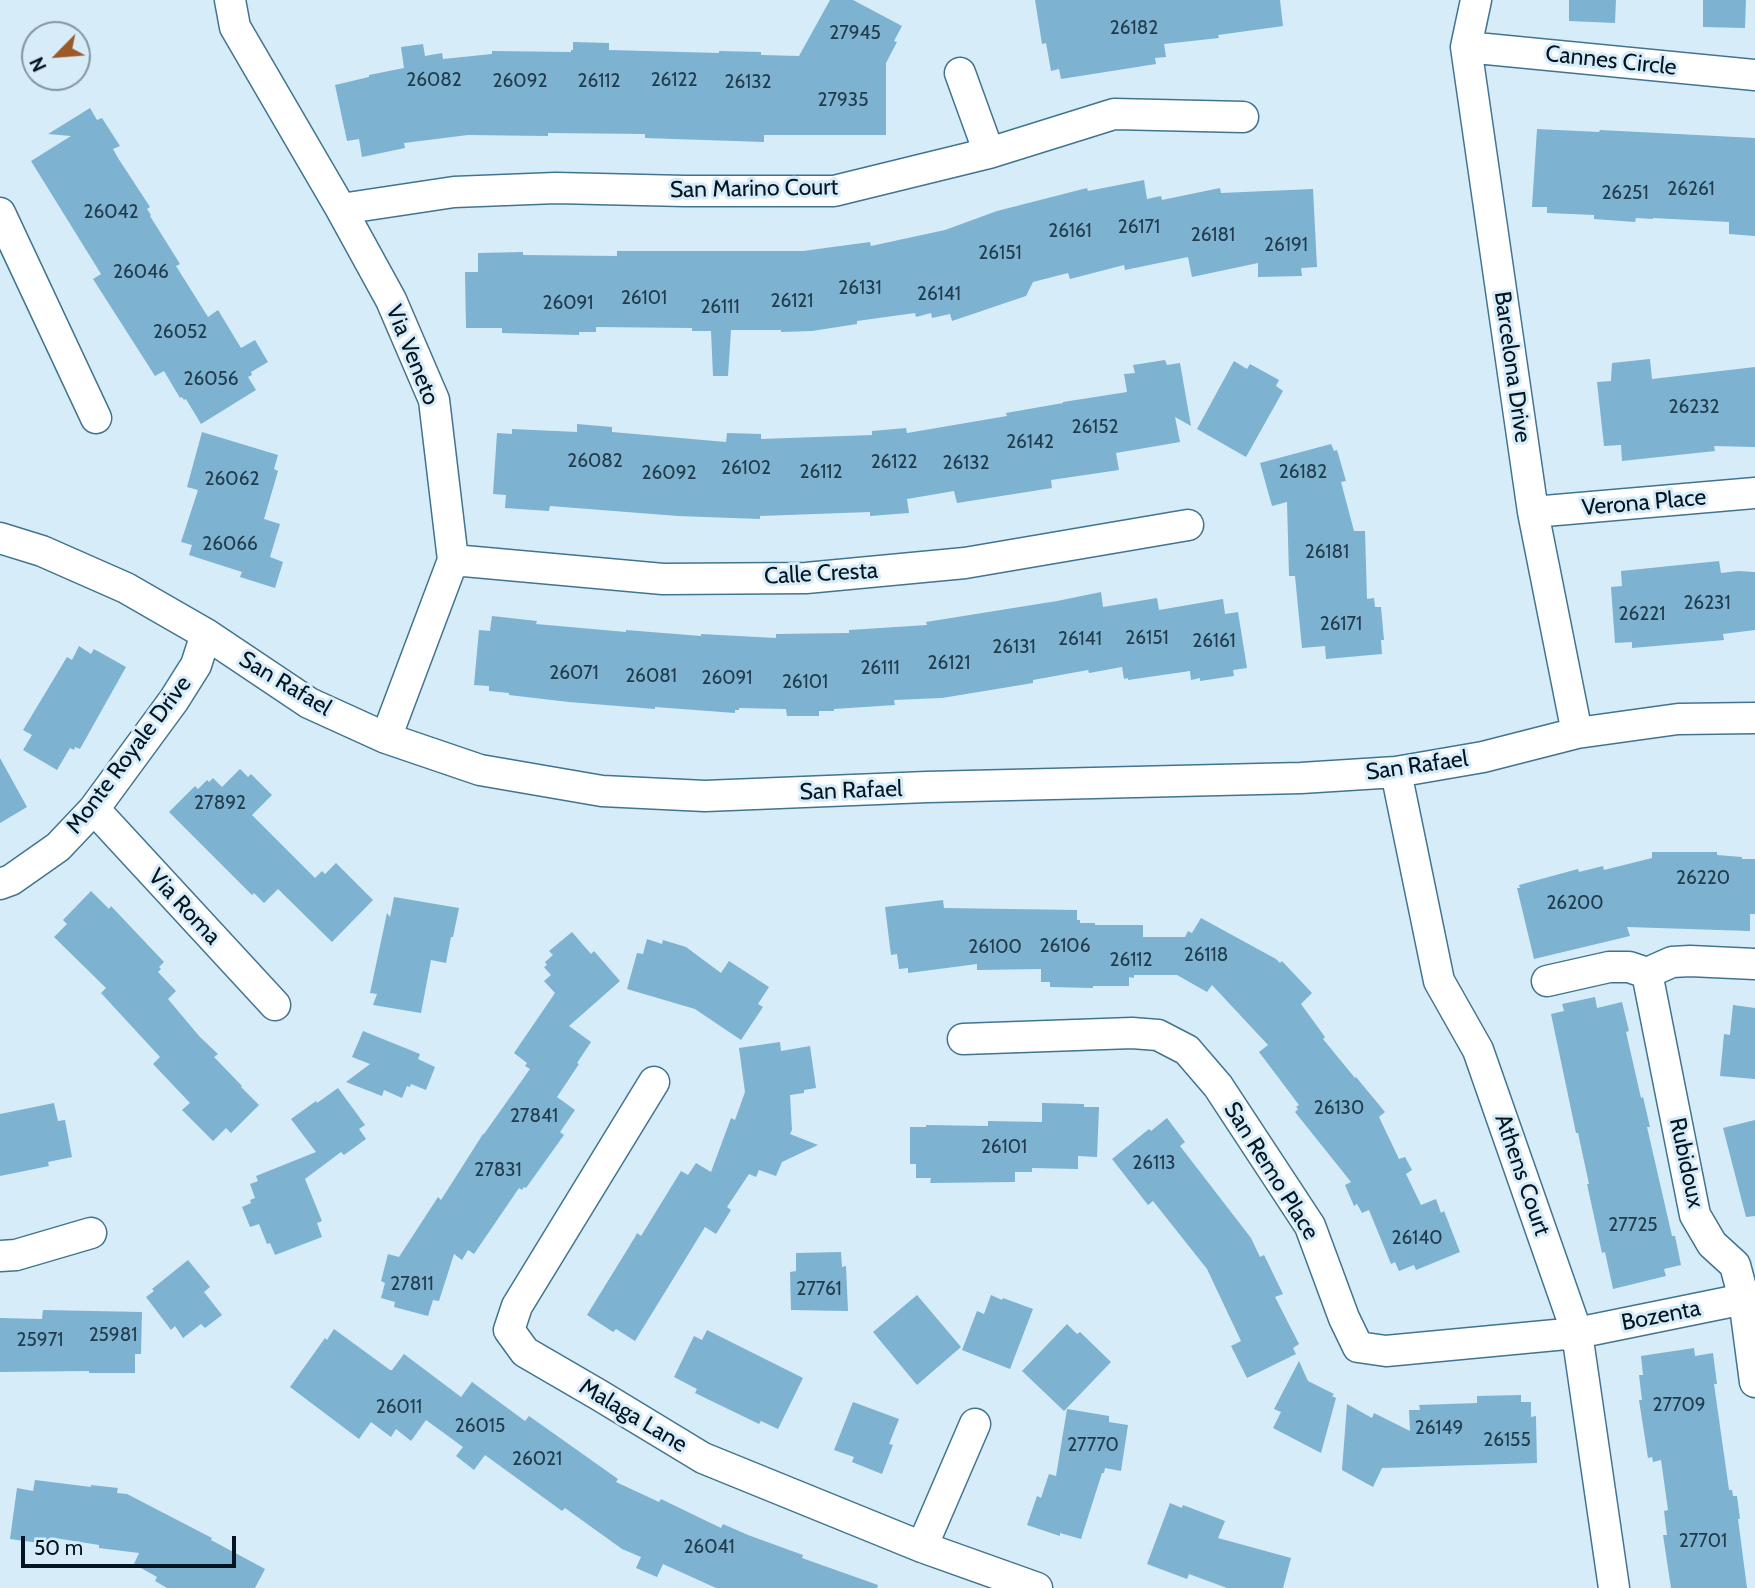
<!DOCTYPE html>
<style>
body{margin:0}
#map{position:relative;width:1755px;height:1588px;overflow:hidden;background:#d7ecf9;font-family:Cabin,sans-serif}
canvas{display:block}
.north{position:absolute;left:21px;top:21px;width:70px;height:70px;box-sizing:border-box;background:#d7ecf9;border:2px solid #8296a2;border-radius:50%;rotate:245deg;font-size:19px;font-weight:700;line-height:28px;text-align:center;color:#021520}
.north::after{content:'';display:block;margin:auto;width:24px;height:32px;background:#9c5a28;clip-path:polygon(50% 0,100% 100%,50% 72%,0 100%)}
.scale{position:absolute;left:21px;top:1536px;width:215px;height:32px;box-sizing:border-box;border:4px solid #021520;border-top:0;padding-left:9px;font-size:21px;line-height:24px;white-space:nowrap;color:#021520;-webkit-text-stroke:5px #d7ecf9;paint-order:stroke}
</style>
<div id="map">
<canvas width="1755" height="1588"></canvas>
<div class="north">N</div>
<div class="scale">50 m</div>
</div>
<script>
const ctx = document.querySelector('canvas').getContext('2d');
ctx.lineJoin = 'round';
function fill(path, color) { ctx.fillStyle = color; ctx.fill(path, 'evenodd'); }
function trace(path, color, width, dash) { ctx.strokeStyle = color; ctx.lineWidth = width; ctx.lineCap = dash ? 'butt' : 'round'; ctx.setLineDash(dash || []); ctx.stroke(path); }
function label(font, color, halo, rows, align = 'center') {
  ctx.font = font + ' Cabin,sans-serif'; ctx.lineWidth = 6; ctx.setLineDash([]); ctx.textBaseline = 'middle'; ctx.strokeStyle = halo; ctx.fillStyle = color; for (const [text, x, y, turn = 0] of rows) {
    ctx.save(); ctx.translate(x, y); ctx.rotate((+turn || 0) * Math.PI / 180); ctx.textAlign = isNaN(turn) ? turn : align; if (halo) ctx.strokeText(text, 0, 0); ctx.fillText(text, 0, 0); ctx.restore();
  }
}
fill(new Path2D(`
 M 830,0 L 853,0 L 902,26 L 894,41 L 897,42 L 886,63 L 886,135 L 764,135 L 764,142 L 645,138 L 645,134 L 548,133 L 548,136 L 468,135 L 404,143 L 405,148 L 362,157 L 359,139 L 347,141 L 335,85 L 369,77 L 369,75 L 404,68 L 401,47 L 423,44 L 425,56 L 442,53 L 443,59 L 492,54 L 492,51 L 571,52 L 571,50 L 573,50 L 573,42 L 609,43 L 609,50 L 719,53 L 719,51 L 761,52 L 761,55 L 799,56 Z
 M 1035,0 L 1280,0 L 1283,26 L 1218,35 L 1219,38 L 1164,44 L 1166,57 L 1155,58 L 1156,64 L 1061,79 L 1059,69 L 1051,71 L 1046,43 L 1042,44 Z
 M 1569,0 L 1616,0 L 1615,23 L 1569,21 Z
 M 1703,0 L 1746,0 L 1745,28 L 1703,27 Z
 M 90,108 L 97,120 L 102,118 L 120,146 L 113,149 L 118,158 L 150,207 L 147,209 L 151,215 L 150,216 L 180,264 L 176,266 L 208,317 L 218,310 L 241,348 L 255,340 L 268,362 L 251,372 L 252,375 L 248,377 L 256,390 L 201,424 L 186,399 L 184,400 L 182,397 L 180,398 L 164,371 L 155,376 L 93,279 L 101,274 L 31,161 L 71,136 L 48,134 Z
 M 1537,129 L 1599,132 L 1600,130 L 1755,138 L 1755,236 L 1729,234 L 1729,222 L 1653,218 L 1653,219 L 1636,218 L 1635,222 L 1594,219 L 1594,215 L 1547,213 L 1547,207 L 1532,207 Z
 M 1144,180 L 1147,199 L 1161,196 L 1162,200 L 1220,188 L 1221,193 L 1313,189 L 1317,267 L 1301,268 L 1302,276 L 1258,277 L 1258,263 L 1192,277 L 1188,257 L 1125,270 L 1124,265 L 1070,279 L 1068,273 L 1033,282 L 1026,296 L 952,321 L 950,314 L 932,318 L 931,313 L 916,317 L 915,313 L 857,321 L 857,324 L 812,331 L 781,332 L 781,330 L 731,330 L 728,376 L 713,376 L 711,331 L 692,331 L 692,328 L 596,327 L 596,332 L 579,332 L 579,335 L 502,333 L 502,328 L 466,328 L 465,272 L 478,272 L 478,253 L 523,252 L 523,255 L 617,256 L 617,251 L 803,251 L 870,242 L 871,246 L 945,230 L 997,211 L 1087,188 L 1088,191 Z
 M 1650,359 L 1652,379 L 1755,367 L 1755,447 L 1714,446 L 1715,451 L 1622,461 L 1621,445 L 1604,446 L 1597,382 L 1611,381 L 1612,363 Z
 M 1165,360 L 1167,365 L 1180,363 L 1191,426 L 1175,417 L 1180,442 L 1116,453 L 1119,470 L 1051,480 L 1052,488 L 957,503 L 954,491 L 907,499 L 909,513 L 870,516 L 870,512 L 760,516 L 760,519 L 678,516 L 550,506 L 549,511 L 505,508 L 506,495 L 493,494 L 497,433 L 512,434 L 512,429 L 577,432 L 577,424 L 612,427 L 612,432 L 726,442 L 727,433 L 761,434 L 761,439 L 872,435 L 872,431 L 906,428 L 907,433 L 1007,416 L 1006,413 L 1063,403 L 1063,402 L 1127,392 L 1124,374 L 1135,373 L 1133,365 Z
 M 1234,361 L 1247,369 L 1250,364 L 1279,380 L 1276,386 L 1283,391 L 1246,457 L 1197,429 Z
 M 202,432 L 278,455 L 274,469 L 278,471 L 264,519 L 280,524 L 270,557 L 283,562 L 275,588 L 240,577 L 242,572 L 189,555 L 192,545 L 181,542 L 198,490 L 187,487 Z
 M 1331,444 L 1334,451 L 1337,450 L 1346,481 L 1341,482 L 1354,531 L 1365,531 L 1367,599 L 1374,598 L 1375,607 L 1381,607 L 1384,640 L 1381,640 L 1382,654 L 1326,659 L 1325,646 L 1302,648 L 1295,576 L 1289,576 L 1287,502 L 1272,506 L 1260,463 Z
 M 1719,561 L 1721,573 L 1738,571 L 1755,572 L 1755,630 L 1723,634 L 1724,640 L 1690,643 L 1632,648 L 1632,642 L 1615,643 L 1611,587 L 1622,586 L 1621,571 Z
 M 1101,592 L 1103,607 L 1157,598 L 1159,610 L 1223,599 L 1225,614 L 1238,612 L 1247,668 L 1233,670 L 1234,676 L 1200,681 L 1200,678 L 1191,680 L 1190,671 L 1128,680 L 1128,678 L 1124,679 L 1122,667 L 1089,673 L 1088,670 L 1033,680 L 1033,683 L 942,698 L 894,700 L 895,705 L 834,709 L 834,711 L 819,711 L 819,716 L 787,716 L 786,709 L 739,708 L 739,710 L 735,710 L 735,713 L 655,707 L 655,709 L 569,702 L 509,695 L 509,693 L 489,691 L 489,686 L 474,685 L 479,630 L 490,631 L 492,616 L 537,621 L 536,624 L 626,632 L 626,630 L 701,636 L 701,634 L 776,638 L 776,634 L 849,633 L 849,630 L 927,625 L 926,622 L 1057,601 Z
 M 79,646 L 91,654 L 94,649 L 126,667 L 80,749 L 75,747 L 74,750 L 70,748 L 57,770 L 23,750 L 32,735 L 23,730 L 67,657 L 72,660 Z
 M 0,758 L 27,807 L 0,823 Z
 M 240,769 L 248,777 L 251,774 L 272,795 L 252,815 L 315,878 L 322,871 L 325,874 L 336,863 L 373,900 L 332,942 L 278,889 L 264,903 L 254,893 L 252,895 L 169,812 L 195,786 L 198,789 L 207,780 L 209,782 L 213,778 L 222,787 Z
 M 1652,852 L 1717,852 L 1717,855 L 1742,857 L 1742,859 L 1755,859 L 1755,914 L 1750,914 L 1750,931 L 1627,927 L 1630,936 L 1534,959 L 1517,888 L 1520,888 L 1519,885 L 1578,869 L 1579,872 L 1603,866 L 1604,870 L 1652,858 Z
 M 91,891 L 109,909 L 111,906 L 164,962 L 159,967 L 161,969 L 158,972 L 176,991 L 168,999 L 199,1036 L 218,1054 L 214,1057 L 242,1086 L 241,1087 L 259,1105 L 231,1133 L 226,1128 L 213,1141 L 182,1110 L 190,1103 L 153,1064 L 160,1057 L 101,993 L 106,988 L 54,937 L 67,924 L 63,920 Z
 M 394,897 L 459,908 L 453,937 L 451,937 L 446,963 L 431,960 L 421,1013 L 373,1005 L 377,994 L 370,993 L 387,913 L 390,917 Z
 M 943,900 L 944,908 L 1077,910 L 1077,920 L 1080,920 L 1080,923 L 1095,923 L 1095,925 L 1143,925 L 1143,937 L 1185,937 L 1188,931 L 1192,933 L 1201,918 L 1276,959 L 1280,963 L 1282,961 L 1312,993 L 1301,1004 L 1325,1037 L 1323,1039 L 1355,1078 L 1356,1077 L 1385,1112 L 1379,1117 L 1399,1159 L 1405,1157 L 1412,1170 L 1406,1174 L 1421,1205 L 1436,1199 L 1441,1213 L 1444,1211 L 1460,1252 L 1416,1270 L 1414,1265 L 1399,1271 L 1395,1262 L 1391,1264 L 1369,1210 L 1362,1213 L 1357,1204 L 1354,1206 L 1345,1185 L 1351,1182 L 1295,1112 L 1298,1109 L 1296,1107 L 1299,1105 L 1259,1052 L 1268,1045 L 1212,985 L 1207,992 L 1177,975 L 1134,975 L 1134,978 L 1129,977 L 1129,986 L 1093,986 L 1093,988 L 1050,987 L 1050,982 L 1041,982 L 1041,969 L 977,970 L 977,964 L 908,973 L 908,968 L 899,969 L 897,954 L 891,955 L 885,907 Z
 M 572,932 L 591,954 L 594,951 L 620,981 L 569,1026 L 591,1042 L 577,1063 L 579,1064 L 557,1097 L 575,1110 L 560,1132 L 564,1135 L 526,1188 L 524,1187 L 522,1190 L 519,1188 L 474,1254 L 468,1250 L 462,1260 L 454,1254 L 439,1301 L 433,1300 L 428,1316 L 394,1307 L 395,1302 L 381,1298 L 385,1283 L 381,1281 L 388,1254 L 399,1257 L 438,1197 L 441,1200 L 483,1134 L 484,1134 L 530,1069 L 525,1066 L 527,1063 L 514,1053 L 555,993 L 544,981 L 551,975 L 544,967 L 547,965 L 545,962 L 553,955 L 549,951 Z
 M 647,939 L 662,944 L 663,940 L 686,947 L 721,973 L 729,961 L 769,987 L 758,1004 L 763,1007 L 741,1040 L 695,1009 L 627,989 L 637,953 L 643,954 Z
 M 1595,997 L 1597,1008 L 1622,1002 L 1629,1031 L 1626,1032 L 1641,1098 L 1643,1097 L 1650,1127 L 1647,1127 L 1672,1236 L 1675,1236 L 1681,1265 L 1664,1269 L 1666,1276 L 1613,1289 L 1605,1252 L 1602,1253 L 1587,1184 L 1589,1184 L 1578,1133 L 1576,1133 L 1551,1014 L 1564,1011 L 1562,1004 Z
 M 1733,1005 L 1755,1008 L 1755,1079 L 1720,1076 L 1724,1034 L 1730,1035 Z
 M 363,1031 L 420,1054 L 418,1059 L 435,1067 L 426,1090 L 411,1084 L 410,1087 L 407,1086 L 402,1098 L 384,1090 L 382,1096 L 346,1082 L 370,1064 L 352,1057 Z
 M 780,1042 L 781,1051 L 810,1046 L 816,1088 L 804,1090 L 804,1093 L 790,1095 L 792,1130 L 790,1134 L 818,1145 L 782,1162 L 776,1176 L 759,1170 L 756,1177 L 749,1174 L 727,1207 L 731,1210 L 716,1234 L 705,1227 L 635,1341 L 616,1329 L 613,1332 L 587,1315 L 635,1237 L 637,1233 L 641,1236 L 681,1171 L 688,1175 L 696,1163 L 711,1172 L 731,1118 L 735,1120 L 745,1092 L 739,1048 Z
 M 338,1088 L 365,1125 L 359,1129 L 366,1139 L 344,1155 L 341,1152 L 305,1179 L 322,1221 L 317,1223 L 322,1237 L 275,1255 L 270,1243 L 267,1244 L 259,1224 L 250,1227 L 242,1207 L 251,1203 L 250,1200 L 255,1198 L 250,1184 L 258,1181 L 256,1176 L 316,1152 L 291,1119 L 316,1101 L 317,1103 Z
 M 54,1103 L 58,1121 L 65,1120 L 72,1157 L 48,1162 L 49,1166 L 0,1176 L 0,1114 Z
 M 1042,1103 L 1084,1104 L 1084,1107 L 1099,1107 L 1097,1157 L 1078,1156 L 1078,1169 L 1032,1168 L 1032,1172 L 1015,1172 L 1015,1182 L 930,1183 L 931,1178 L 916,1178 L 916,1164 L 910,1164 L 910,1127 L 926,1127 L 926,1125 L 988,1126 L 988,1121 L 1042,1122 Z
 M 1167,1118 L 1185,1142 L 1180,1146 L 1251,1238 L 1260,1257 L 1264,1255 L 1283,1294 L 1275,1297 L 1299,1344 L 1293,1348 L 1296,1354 L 1247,1378 L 1231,1346 L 1241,1341 L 1207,1269 L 1153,1201 L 1148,1205 L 1112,1159 L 1149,1129 L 1151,1131 Z
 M 1755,1120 L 1755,1216 L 1746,1217 L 1723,1128 Z
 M 841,1252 L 842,1267 L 846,1266 L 848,1311 L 791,1310 L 790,1272 L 796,1271 L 796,1253 Z
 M 188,1260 L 210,1287 L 204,1292 L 222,1315 L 205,1328 L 201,1324 L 183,1338 L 175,1326 L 171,1330 L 146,1297 L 154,1291 L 152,1289 Z
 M 917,1295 L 961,1347 L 917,1385 L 873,1332 Z
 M 991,1295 L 1002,1300 L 1003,1298 L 1033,1309 L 1010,1369 L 962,1350 L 977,1311 L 984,1314 Z
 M 43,1310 L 142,1312 L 141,1354 L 135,1354 L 135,1373 L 89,1373 L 89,1371 L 0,1372 L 0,1318 L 42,1319 Z
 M 1067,1324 L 1077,1334 L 1080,1332 L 1111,1362 L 1064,1411 L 1022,1371 Z
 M 334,1329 L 390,1370 L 392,1370 L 404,1354 L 461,1397 L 472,1382 L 525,1421 L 529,1416 L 618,1479 L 616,1482 L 659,1502 L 661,1499 L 721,1528 L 723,1524 L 748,1535 L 803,1555 L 802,1558 L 878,1585 L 877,1588 L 716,1588 L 663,1564 L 657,1577 L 636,1568 L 641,1557 L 622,1549 L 565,1508 L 562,1511 L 485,1455 L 474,1470 L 456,1456 L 463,1447 L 426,1420 L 411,1441 L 396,1429 L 391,1437 L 371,1422 L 359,1439 L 290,1387 L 325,1338 L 327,1340 Z
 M 707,1330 L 803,1378 L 778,1429 L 761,1421 L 759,1424 L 695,1393 L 697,1389 L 674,1377 L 694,1336 L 702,1340 Z
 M 1694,1348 L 1695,1356 L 1713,1353 L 1717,1384 L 1714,1384 L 1729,1490 L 1732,1490 L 1733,1496 L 1737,1496 L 1740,1519 L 1738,1519 L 1747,1588 L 1671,1588 L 1663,1535 L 1667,1535 L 1664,1511 L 1668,1510 L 1661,1460 L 1653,1462 L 1652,1457 L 1648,1458 L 1639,1400 L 1642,1400 L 1639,1375 L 1643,1375 L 1641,1356 Z
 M 1299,1361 L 1308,1381 L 1334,1394 L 1332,1396 L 1336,1398 L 1321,1453 L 1273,1428 L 1281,1412 L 1274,1409 Z
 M 1521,1395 L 1521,1402 L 1531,1402 L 1531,1417 L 1536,1416 L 1537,1463 L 1382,1468 L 1373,1487 L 1342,1470 L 1347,1404 L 1372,1418 L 1374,1413 L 1410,1431 L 1409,1410 L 1420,1410 L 1419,1405 L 1477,1403 L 1477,1396 Z
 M 853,1402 L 899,1419 L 889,1444 L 893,1445 L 882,1474 L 852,1462 L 854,1457 L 834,1450 Z
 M 1067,1409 L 1109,1416 L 1109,1422 L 1128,1425 L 1121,1471 L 1105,1468 L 1104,1473 L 1102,1473 L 1081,1539 L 1060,1533 L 1060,1536 L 1027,1525 L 1037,1496 L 1041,1498 L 1049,1474 L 1056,1476 Z
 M 35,1480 L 91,1487 L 91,1485 L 118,1488 L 117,1493 L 127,1494 L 212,1538 L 211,1540 L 265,1569 L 255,1588 L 167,1588 L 155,1581 L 157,1577 L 134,1564 L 139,1553 L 99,1548 L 99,1545 L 55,1538 L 54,1545 L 10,1539 L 17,1488 L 33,1491 Z
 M 1170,1503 L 1182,1508 L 1183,1505 L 1225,1521 L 1218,1538 L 1291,1558 L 1283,1588 L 1227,1588 L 1189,1574 L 1187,1579 L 1147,1564 Z`), '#7db2d0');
const minor = new Path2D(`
 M 230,0 L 235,27 L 341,209 L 391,300 L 434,400 L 453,560 L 386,738
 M 1476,0 L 1466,47 L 1533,512 L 1577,733
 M 1466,47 L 1755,75
 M 960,73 L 989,153
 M 341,209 L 454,192 L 556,188 L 685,191 L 834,191 L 989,153 L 1114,114 L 1243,117
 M 0,213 L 96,418
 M 1533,512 L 1755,493
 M 0,538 L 42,551 L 126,588 L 206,634 L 309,703 L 386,738 L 480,770 L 602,791 L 705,796 L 927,787 L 1301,778 L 1396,772 L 1483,757 L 1577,733 L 1678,719 L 1755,718
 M 453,560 L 663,579 L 806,578 L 965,563 L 1188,525
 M 1396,772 L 1439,981 L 1478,1050 L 1577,1333 L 1614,1588
 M 94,809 L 275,1005
 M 0,884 L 11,880 L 58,847 L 94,809 L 174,700 L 196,665 L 206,634
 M 1647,973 L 1695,1215 L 1712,1244 L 1735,1265 L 1744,1299 L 1755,1382
 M 1647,973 L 1672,962 L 1690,961 L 1755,964
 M 1547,981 L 1609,967 L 1629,967 L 1647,973
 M 963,1039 L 1132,1033 L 1158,1035 L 1187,1050 L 1218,1086 L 1310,1226 L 1344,1318 L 1358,1347 L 1386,1351 L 1577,1333 L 1744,1299
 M 654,1082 L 517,1306 L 509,1330 L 525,1352 L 599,1395 L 703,1458 L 922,1547 L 1037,1588
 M 0,1256 L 16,1255 L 91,1233
 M 922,1547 L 975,1424`);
trace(minor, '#417490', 33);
trace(minor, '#fff', 30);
label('19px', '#213c4c', null, [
 ["26182",1134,28],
 ["27945",855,33],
 ["26082",434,80],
 ["26122",674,80],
 ["26092",520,81],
 ["26112",599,81],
 ["26132",748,82],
 ["27935",843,100],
 ["26261",1691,189],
 ["26251",1625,193],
 ["26042",111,212],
 ["26171",1139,227],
 ["26161",1070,231],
 ["26181",1213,235],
 ["26191",1286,245],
 ["26151",1000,253],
 ["26046",141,272],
 ["26131",860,288],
 ["26141",939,294],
 ["26101",644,298],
 ["26121",792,301],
 ["26091",568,303],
 ["26111",720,307],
 ["26052",180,332],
 ["26056",211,379],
 ["26232",1694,407],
 ["26152",1095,427],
 ["26142",1030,442],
 ["26082",595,461],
 ["26122",894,462],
 ["26132",966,463],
 ["26102",746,468],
 ["26112",821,472],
 ["26182",1303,472],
 ["26092",669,473],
 ["26062",232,479],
 ["26066",230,544],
 ["26181",1327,552],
 ["26231",1707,603],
 ["26221",1642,614],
 ["26171",1341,624],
 ["26151",1147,638],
 ["26141",1080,639],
 ["26161",1214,641],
 ["26131",1014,647],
 ["26121",949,663],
 ["26111",880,668],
 ["26071",574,673],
 ["26081",651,676],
 ["26091",727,678],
 ["26101",805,682],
 ["27892",220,803],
 ["26220",1703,878],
 ["26200",1575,903],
 ["26106",1065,946],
 ["26100",995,947],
 ["26118",1206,955],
 ["26112",1131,960],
 ["26130",1339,1108],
 ["27841",534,1116],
 ["26101",1004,1147],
 ["26113",1154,1163],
 ["27831",498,1170],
 ["27725",1633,1225],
 ["26140",1417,1238],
 ["27811",412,1284],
 ["27761",819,1289],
 ["25981",113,1335],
 ["25971",40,1340],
 ["27709",1679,1405],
 ["26011",399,1407],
 ["26015",480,1426],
 ["26149",1439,1428],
 ["26155",1507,1440],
 ["27770",1093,1445],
 ["26021",537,1459],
 ["27701",1703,1541],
 ["26041",709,1547]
]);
label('23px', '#021520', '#d7ecf9', [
 ["Cannes Circle",1611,61,6],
 ["San Marino Court",754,189,-1],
 ["Via Veneto",412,355,68],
 ["Barcelona Drive",1512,367,82],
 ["Verona Place",1644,503,-5],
 ["Calle Cresta",821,574,-3],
 ["San Rafael",285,684,31],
 ["Monte Royale Drive",129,755,-53],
 ["San Rafael",1417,766,-8],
 ["San Rafael",851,791,-2],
 ["Via Roma",184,907,47],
 ["Rubidoux",1686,1163,78],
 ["San Remo Place",1271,1171,58],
 ["Athens Court",1522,1175,71],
 ["Bozenta",1661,1316,-11],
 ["Malaga Lane",633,1416,31]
]);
</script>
